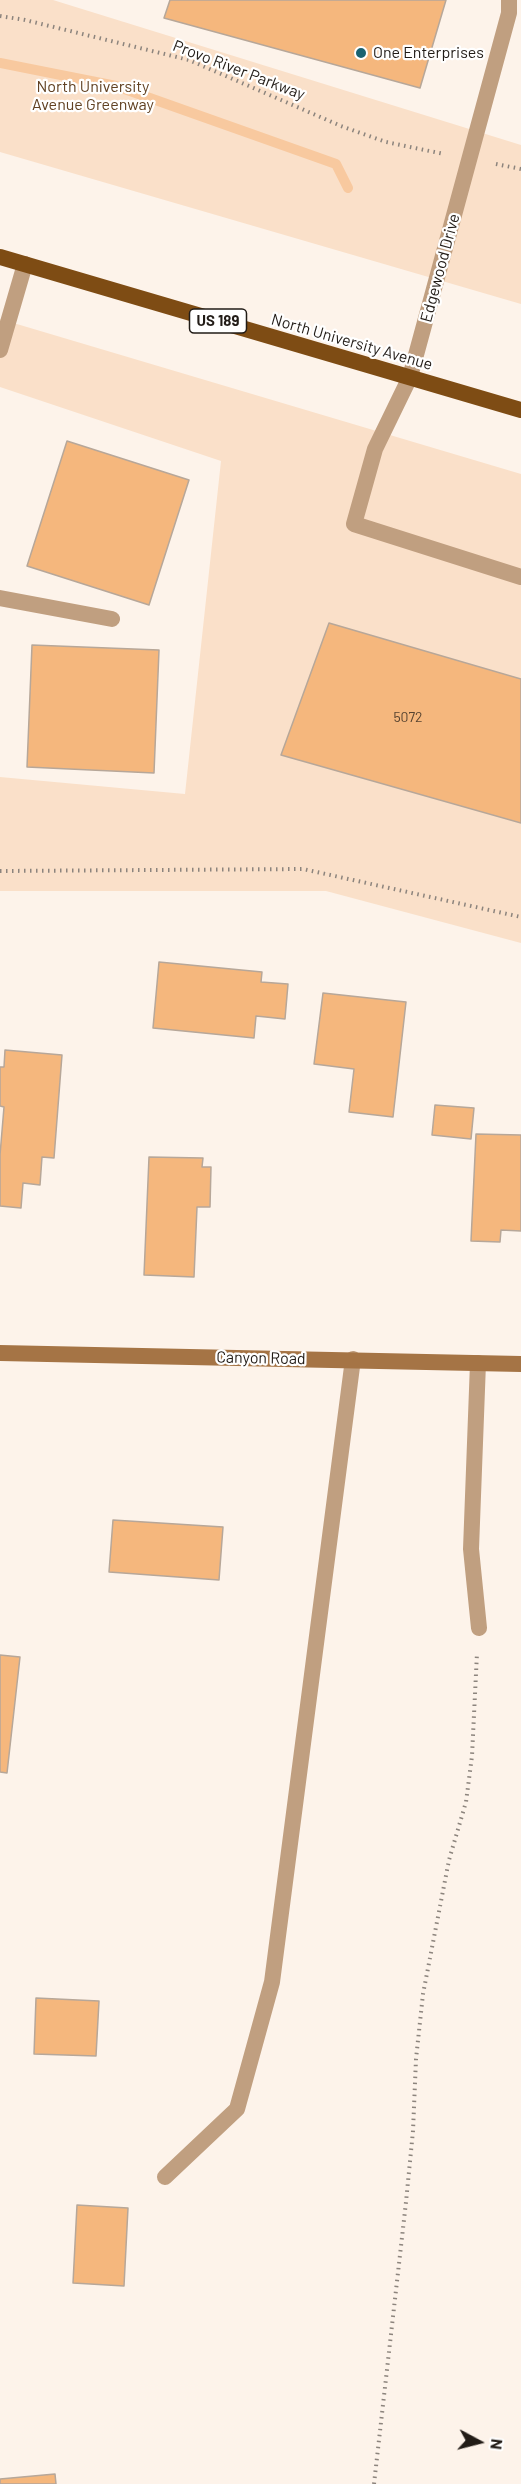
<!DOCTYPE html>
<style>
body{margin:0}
#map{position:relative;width:521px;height:2484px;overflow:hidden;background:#fdf3ea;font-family:Barlow,sans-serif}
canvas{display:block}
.north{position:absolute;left:449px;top:2412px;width:60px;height:60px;-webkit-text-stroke:4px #fff;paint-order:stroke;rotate:97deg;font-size:16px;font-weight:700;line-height:24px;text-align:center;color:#221c17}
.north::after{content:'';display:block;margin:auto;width:21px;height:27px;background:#221c17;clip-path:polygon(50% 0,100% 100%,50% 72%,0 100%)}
</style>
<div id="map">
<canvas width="521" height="2484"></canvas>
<div class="north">N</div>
</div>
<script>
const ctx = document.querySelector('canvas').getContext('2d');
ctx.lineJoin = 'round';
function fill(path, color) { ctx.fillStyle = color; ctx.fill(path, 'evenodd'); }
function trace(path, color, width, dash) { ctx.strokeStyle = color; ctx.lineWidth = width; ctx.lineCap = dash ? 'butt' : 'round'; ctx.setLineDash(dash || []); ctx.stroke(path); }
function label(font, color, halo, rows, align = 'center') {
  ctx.font = font + ' Barlow,sans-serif'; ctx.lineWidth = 4.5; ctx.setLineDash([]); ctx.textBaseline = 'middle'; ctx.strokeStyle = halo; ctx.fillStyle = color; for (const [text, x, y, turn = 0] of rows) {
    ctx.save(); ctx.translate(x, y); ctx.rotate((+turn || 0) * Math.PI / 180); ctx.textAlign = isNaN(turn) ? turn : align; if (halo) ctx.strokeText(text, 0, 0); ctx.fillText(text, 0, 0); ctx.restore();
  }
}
fill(new Path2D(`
 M 0,0 L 53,0 L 521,145 L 521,304 L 0,152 Z
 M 0,319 L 521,474 L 521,943 L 326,891 L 0,891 L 0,777 L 185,794 L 221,461 L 0,387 Z`), '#fae0c9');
trace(new Path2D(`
 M 0,63 L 116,86 L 336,164 L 348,188`), '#f8c99f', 10);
const building = new Path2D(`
 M 170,0 L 446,0 L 420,88 L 164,18 Z
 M 67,441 L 189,480 L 149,605 L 27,566 Z
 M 329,623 L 521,679 L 521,823 L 281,755 Z
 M 32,645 L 159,650 L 154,773 L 27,767 Z
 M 159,962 L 262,972 L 261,982 L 288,984 L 285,1019 L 256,1016 L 254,1038 L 153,1028 Z
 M 323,993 L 406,1002 L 393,1117 L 349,1112 L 354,1069 L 314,1064 Z
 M 5,1050 L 62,1055 L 54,1158 L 42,1157 L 40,1185 L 23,1183 L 21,1208 L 0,1206 L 0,1155 L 4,1107 L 0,1106 L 0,1067 L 4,1067 Z
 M 435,1105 L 474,1108 L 471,1139 L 432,1135 Z
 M 476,1134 L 521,1135 L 521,1231 L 501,1230 L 500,1242 L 471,1241 Z
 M 149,1157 L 203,1158 L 202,1167 L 211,1167 L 210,1207 L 197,1207 L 194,1277 L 144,1275 Z
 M 113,1520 L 223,1527 L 219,1580 L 109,1572 Z
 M 0,1655 L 20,1657 L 7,1773 L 0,1772 Z
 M 36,1998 L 99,2001 L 96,2056 L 34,2054 Z
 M 77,2205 L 128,2208 L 124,2286 L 73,2283 Z
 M 55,2474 L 56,2484 L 0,2484 L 0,2479 Z`);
fill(building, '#f5b77d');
trace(building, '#b7a799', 1.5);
trace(new Path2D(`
 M 0,16 L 25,20 L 189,60 L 341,126 L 386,142 L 444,154
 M 496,164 L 521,169
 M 0,871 L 303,869 L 521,917
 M 374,2484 L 406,2202 L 413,2131 L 416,2059 L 423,1994 L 449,1860 L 466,1802 L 472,1756 L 477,1653`), '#8c847d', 4, [1.5, 4.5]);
trace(new Path2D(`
 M 0,350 L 25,264
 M 410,377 L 375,449 L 354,524 L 521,577
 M 0,598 L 112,619
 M 478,1363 L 471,1549 L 479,1628
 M 165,2177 L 237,2109 L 272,1982 L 353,1359`), '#c09f80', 16);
trace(new Path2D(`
 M 410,377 L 509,13 L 509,0`), '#c09f80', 16);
trace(new Path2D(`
 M 0,1353 L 521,1364`), '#a57445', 16);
trace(new Path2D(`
 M 0,257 L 521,410`), '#7e4c14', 16);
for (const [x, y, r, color] of [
 [361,53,6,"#196271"]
]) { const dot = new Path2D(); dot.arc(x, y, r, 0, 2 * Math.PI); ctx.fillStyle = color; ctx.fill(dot); trace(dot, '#fff', 2); }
label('14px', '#574330', null, [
 ["5072",408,717]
]);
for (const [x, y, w] of [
 [218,321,57]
]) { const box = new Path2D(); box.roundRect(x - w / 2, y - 12, w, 24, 4.5); ctx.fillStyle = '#fff'; ctx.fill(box); trace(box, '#221c17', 1.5); }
label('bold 15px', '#221c17', null, [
 ["US 189",218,321]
]);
label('16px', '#221c17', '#fff', [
 ["One Enterprises",373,53]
], 'left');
label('16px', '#221c17', '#fff', [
 ["Provo River Parkway",239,70,21],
 ["Edgewood Drive",440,268,-75],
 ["North University Avenue",352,342,16],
 ["Canyon Road",261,1358,1]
]);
label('16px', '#614122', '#fff', [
 ["North University",93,87],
 ["Avenue Greenway",93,105]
]);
</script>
